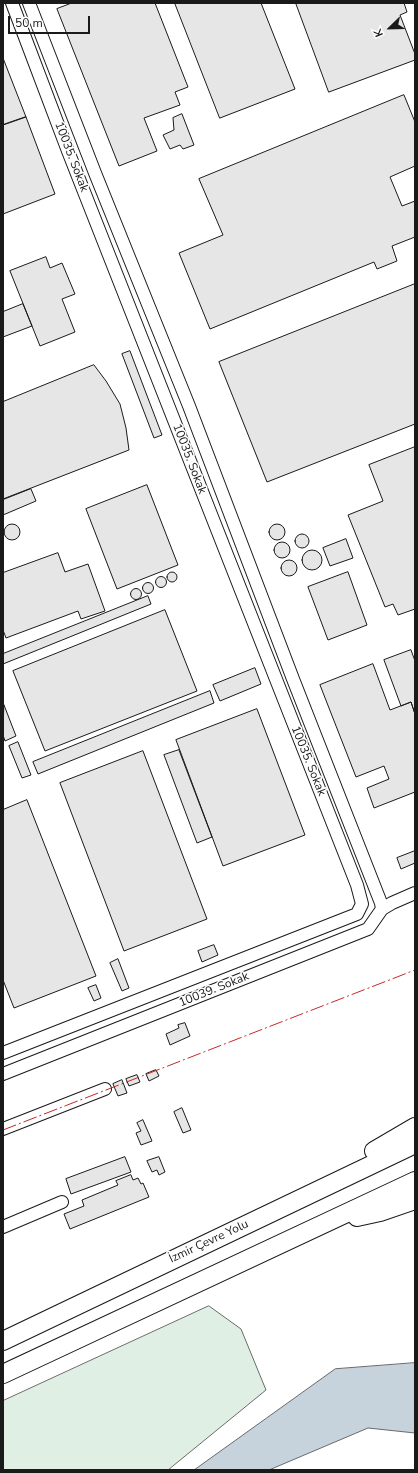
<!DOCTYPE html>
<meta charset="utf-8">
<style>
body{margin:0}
#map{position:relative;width:418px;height:1473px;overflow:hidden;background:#fff;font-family:"Nunito Sans",sans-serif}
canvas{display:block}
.frame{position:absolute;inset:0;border:4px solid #1a1a1a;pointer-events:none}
.north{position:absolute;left:370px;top:8px;width:40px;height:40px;-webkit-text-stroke:3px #fff;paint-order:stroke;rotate:247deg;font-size:11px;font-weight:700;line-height:16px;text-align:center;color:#1a1a1a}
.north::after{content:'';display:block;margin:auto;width:14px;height:18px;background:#1a1a1a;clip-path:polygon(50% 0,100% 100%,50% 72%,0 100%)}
.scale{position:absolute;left:8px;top:16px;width:82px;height:18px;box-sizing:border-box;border:2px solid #1a1a1a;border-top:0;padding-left:5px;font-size:12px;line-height:14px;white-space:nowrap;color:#1a1a1a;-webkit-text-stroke:3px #fff;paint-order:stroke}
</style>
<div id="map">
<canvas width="418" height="1473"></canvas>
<div class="frame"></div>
<div class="north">K</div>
<div class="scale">50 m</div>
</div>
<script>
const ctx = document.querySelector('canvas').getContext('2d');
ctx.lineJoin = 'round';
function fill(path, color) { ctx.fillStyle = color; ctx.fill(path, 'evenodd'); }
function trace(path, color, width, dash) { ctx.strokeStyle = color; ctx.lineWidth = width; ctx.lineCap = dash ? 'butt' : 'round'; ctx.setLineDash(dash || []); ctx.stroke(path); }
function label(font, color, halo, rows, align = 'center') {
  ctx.font = font + ' "Nunito Sans",sans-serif'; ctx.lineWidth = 3; ctx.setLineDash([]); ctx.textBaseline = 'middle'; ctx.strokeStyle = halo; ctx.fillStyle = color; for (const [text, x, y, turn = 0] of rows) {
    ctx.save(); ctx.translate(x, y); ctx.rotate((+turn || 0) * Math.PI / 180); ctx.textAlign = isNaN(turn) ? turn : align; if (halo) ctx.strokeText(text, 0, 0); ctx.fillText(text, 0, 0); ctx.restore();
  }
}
const green = new Path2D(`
 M 209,1306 L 241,1329 L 266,1390 L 168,1470 L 3,1470 L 3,1401 Z`);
fill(green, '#e0efe3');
trace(green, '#6a6a6a', 1);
const water = new Path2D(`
 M 415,1363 L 415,1433 L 368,1428 L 269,1470 L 194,1470 L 335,1369 Z`);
fill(water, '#c6d2dc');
trace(water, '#6a6a6a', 1);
const building = new Path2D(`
 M 72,3 L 155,3 L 188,87 L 175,92 L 180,105 L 144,118 L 157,151 L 119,166 L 57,9 Z
 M 175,3 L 261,3 L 295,89 L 220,118 Z
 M 296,3 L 404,3 L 407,12 L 400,15 L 415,54 L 415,60 L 329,92 Z
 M 3,58 L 26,117 L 3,125 Z
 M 404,95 L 415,122 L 415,166 L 390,177 L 402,206 L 415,201 L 415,237 L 392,246 L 397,261 L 377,269 L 374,262 L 210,329 L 179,253 L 223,235 L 199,179 Z
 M 182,114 L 194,145 L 183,149 L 180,145 L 170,149 L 163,135 L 174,130 L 173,118 Z
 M 26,117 L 55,194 L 3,214 L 3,125 Z
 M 46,257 L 50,268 L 62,263 L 75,294 L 62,299 L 75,332 L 40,346 L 10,271 Z
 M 415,284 L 415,424 L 267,482 L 219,362 Z
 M 23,304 L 32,326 L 3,337 L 3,312 Z
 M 130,351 L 162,435 L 154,438 L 122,354 Z
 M 94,365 L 106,381 L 120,404 L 126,428 L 129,450 L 3,499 L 3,402 Z
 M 415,447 L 415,609 L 398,615 L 393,604 L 385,607 L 348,515 L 383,501 L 369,465 Z
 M 147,485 L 178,565 L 117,589 L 86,509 Z
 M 31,489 L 36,501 L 3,515 L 3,500 Z
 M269 532a8 8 0 1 1 16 0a8 8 0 1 1-16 0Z
 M4 532a8 8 0 1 1 16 0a8 8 0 1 1-16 0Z
 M295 541a7 7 0 1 1 14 0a7 7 0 1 1-14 0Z
 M 346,539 L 353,558 L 330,566 L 323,548 Z
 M274 550a8 8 0 1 1 16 0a8 8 0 1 1-16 0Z
 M302 560a10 10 0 1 1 20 0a10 10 0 1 1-20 0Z
 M 58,553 L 65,572 L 88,564 L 105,611 L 81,619 L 78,611 L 6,638 L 3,630 L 3,573 Z
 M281 568a8 8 0 1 1 16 0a8 8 0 1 1-16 0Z
 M167 577a5 5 0 1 1 10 0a5 5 0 1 1-10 0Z
 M 348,572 L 367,625 L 328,640 L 308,587 Z
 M155.5 582a5.5 5.5 0 1 1 11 0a5.5 5.5 0 1 1-11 0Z
 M142.5 588a5.5 5.5 0 1 1 11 0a5.5 5.5 0 1 1-11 0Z
 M130.5 594a5.5 5.5 0 1 1 11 0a5.5 5.5 0 1 1-11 0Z
 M 148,596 L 151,604 L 3,664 L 3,654 Z
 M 165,610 L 197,691 L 45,751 L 13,671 Z
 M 411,650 L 415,661 L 415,714 L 411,702 L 401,706 L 384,660 Z
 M 373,664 L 390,710 L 411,702 L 415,714 L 415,792 L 374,808 L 367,788 L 389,779 L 384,766 L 356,777 L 320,685 Z
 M 255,668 L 261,684 L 220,701 L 213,685 Z
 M 210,691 L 214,703 L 38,774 L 33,762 Z
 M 4,705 L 16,736 L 5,741 L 3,735 Z
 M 257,709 L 305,835 L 223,866 L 176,740 Z
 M 18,742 L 31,775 L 22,778 L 9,746 Z
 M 179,750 L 212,837 L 197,843 L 164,755 Z
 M 143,751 L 207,919 L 124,951 L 60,783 Z
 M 27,800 L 96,976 L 14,1008 L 3,980 L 3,810 Z
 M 415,851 L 415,863 L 401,869 L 397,858 Z
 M 214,945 L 218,955 L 202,962 L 198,951 Z
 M 118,959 L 129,988 L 122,991 L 110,963 Z
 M 96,985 L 101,998 L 94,1001 L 88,988 Z
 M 185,1023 L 190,1036 L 170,1045 L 166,1034 L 179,1028 L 178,1025 Z
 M 156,1070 L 159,1076 L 149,1081 L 146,1074 Z
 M 137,1075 L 140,1082 L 129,1086 L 126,1079 Z
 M 122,1080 L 127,1093 L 118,1096 L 113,1084 Z
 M 182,1108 L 191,1130 L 183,1133 L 174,1112 Z
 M 143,1120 L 152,1141 L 141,1145 L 136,1133 L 141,1131 L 137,1123 Z
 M 125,1157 L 131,1172 L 71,1194 L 66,1179 Z
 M 159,1157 L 165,1172 L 159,1175 L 157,1170 L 152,1172 L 147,1161 Z
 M 131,1175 L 133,1180 L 138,1178 L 141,1184 L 143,1183 L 149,1197 L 70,1229 L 64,1214 L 84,1206 L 82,1200 L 118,1185 L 116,1181 Z`);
fill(building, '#e6e6e6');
trace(building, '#1a1a1a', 1);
const minor = new Path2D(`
 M 29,3 L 95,173 L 189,406 L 293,679 L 381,903 L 382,909
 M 3,1053 L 357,914 L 362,904 L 357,885 L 68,151 L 12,3
 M 3,1074 L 368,929 L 382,909 L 392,903 L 415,893
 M 3,1129 L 105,1089
 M 3,1227 L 62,1202`);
const highway = new Path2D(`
 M 374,1151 L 415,1127
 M 357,1217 L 380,1212 L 415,1200
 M 3,1341 L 415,1144
 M 3,1374 L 415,1181`);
trace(minor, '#1a1a1a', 14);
trace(highway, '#1a1a1a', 20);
trace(minor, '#fff', 12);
trace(highway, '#fff', 18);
trace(new Path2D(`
 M 3,1130 L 415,970`), '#c62828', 1, [14, 3, 2, 3]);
label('12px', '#1a1a1a', '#fff', [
 ["10035. Sokak",71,157,69],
 ["10035. Sokak",189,459,69],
 ["10035. Sokak",308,761,68],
 ["10039. Sokak",214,990,-22],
 ["İzmir Çevre Yolu",209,1242,-25]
]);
</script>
